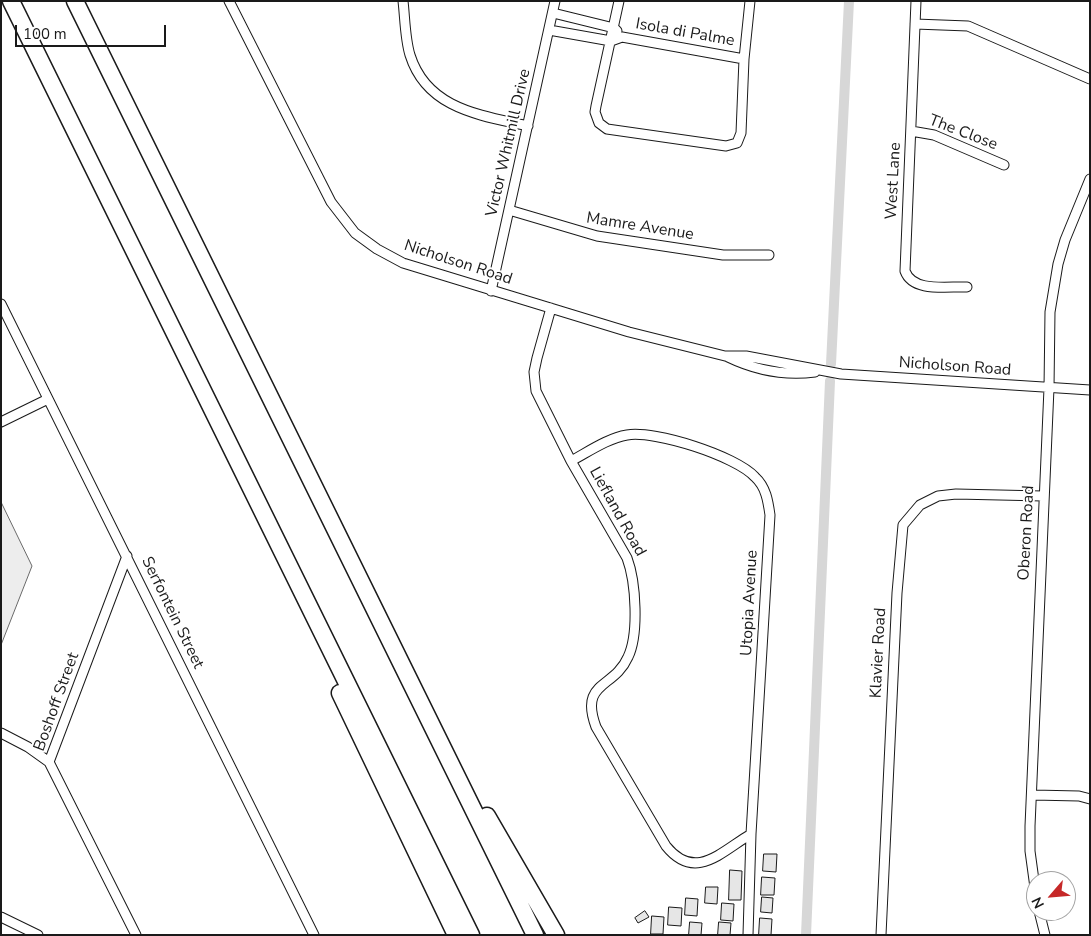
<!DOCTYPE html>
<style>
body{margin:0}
#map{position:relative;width:1091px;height:936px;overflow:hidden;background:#fff;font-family:"Nunito Sans",sans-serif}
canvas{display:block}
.frame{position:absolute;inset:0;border:2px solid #1a1a1a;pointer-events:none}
.north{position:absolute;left:1026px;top:871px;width:50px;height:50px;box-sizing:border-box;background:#fff;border:1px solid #a3a3a3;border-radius:50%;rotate:243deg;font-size:14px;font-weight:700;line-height:20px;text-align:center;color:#1a1a1a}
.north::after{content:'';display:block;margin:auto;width:18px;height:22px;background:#c62828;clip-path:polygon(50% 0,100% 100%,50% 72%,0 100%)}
.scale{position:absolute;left:15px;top:25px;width:151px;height:22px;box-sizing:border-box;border:2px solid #1a1a1a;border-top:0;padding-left:6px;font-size:15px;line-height:18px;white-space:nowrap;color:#1a1a1a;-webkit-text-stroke:4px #fff;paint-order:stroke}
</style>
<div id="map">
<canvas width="1091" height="936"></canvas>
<div class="frame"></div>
<div class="north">N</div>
<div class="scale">100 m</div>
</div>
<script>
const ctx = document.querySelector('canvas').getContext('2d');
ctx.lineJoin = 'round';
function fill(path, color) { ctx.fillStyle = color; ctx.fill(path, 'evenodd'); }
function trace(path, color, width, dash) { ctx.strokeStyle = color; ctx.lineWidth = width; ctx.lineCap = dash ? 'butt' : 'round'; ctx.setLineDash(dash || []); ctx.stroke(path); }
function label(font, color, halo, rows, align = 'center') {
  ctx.font = font + ' "Nunito Sans",sans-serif'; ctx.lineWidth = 4; ctx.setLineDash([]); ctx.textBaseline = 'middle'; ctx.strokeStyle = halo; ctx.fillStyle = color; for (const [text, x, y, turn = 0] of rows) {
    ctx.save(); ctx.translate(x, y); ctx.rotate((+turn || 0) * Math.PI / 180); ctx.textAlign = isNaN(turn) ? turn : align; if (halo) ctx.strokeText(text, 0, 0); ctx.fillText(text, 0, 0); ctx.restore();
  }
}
const built = new Path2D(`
 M 1,502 L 32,566 L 1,645 Z`);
fill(built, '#ededed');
trace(built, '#6a6a6a', 1);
trace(new Path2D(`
 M 831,364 L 849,1
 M 806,935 L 830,381`), '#d7d7d7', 10);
const building = new Path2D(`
 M 764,854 L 777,854 L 776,872 L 763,871 Z
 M 730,870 L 742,871 L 741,900 L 729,900 Z
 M 762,877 L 775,878 L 774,895 L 761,895 Z
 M 706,887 L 718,887 L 717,904 L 705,903 Z
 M 762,897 L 773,898 L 772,913 L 761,912 Z
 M 686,898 L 698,899 L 697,916 L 685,915 Z
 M 722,903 L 734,904 L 733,921 L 721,920 Z
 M 669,907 L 682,908 L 681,926 L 668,925 Z
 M 645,911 L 649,917 L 638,923 L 635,918 Z
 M 652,916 L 664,917 L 663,934 L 651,934 Z
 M 760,918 L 772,919 L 771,935 L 759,935 Z
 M 690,922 L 702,923 L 701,935 L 689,935 Z
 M 719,922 L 731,923 L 730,935 L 718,935 Z`);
fill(building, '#e6e6e6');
trace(building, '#1a1a1a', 1);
const minor = new Path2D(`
 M 229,1 L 331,202 L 355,233 L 377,249 L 403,263 L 629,332 L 725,356 L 746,356 L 841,374 L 1090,390
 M 403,1 C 405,18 405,39 410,55 C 427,109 480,115 528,126
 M 619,1 L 596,106 L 595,112 L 599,123 L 607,129 L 726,146 L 737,143 L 741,133 L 744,59 L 750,1
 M 916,1 L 905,271 C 913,293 948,286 967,287
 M 553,13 L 614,28 L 617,31
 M 915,24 L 968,26 L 1090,79
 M 549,30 L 611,41 L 622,37 L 744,59
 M 911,131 L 934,135 L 1004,165
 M 509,210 L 597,236 L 723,255 L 769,255
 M 491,291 L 555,1
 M 1,304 L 314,935
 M 551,308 L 537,358 L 534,372 L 536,391 L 571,461 L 627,558 C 636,582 639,634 628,657 C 614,689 579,681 596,727 L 666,846 C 695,882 721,852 751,834
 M 728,357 C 755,370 784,376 815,372
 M 1,422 L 48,399
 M 571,461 C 588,452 608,438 627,435 C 655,430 736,456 755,477 C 766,487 768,501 770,515 L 751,834 L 748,935
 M 1,733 L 28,747 L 49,762 L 136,935
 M 49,762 L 127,556
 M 1033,795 L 1079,796 L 1090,799
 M 1036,895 L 1030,851 L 1030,826 L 1049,388 L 1050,312 L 1058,264 L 1065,240 L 1090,179
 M 1039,911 L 1045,935
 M 1,917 L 38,935
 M 881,935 L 897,593 L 903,525 L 920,505 L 938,496 L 956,494 L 1043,496`);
const motorway = new Path2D(`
 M 11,1 L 471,935
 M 75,1 L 535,935
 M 340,693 L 456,935
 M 487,816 L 556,935`);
trace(minor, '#1a1a1a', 11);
trace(motorway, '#1a1a1a', 19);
trace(minor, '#fff', 9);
trace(motorway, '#fff', 16);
label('16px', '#1a1a1a', '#fff', [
 ["Isola di Palme",685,33,10],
 ["The Close",963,133,21],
 ["Victor Whitmill Drive",509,143,-77],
 ["West Lane",894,181,-87],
 ["Mamre Avenue",640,227,9],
 ["Nicholson Road",458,263,18],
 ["Nicholson Road",955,367,4],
 ["Liefland Road",617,512,61],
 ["Oberon Road",1027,533,-87],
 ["Utopia Avenue",750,603,-87],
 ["Serfontein Street",172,613,64],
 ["Klavier Road",879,653,-87],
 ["Boshoff Street",57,702,-70]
]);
</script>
